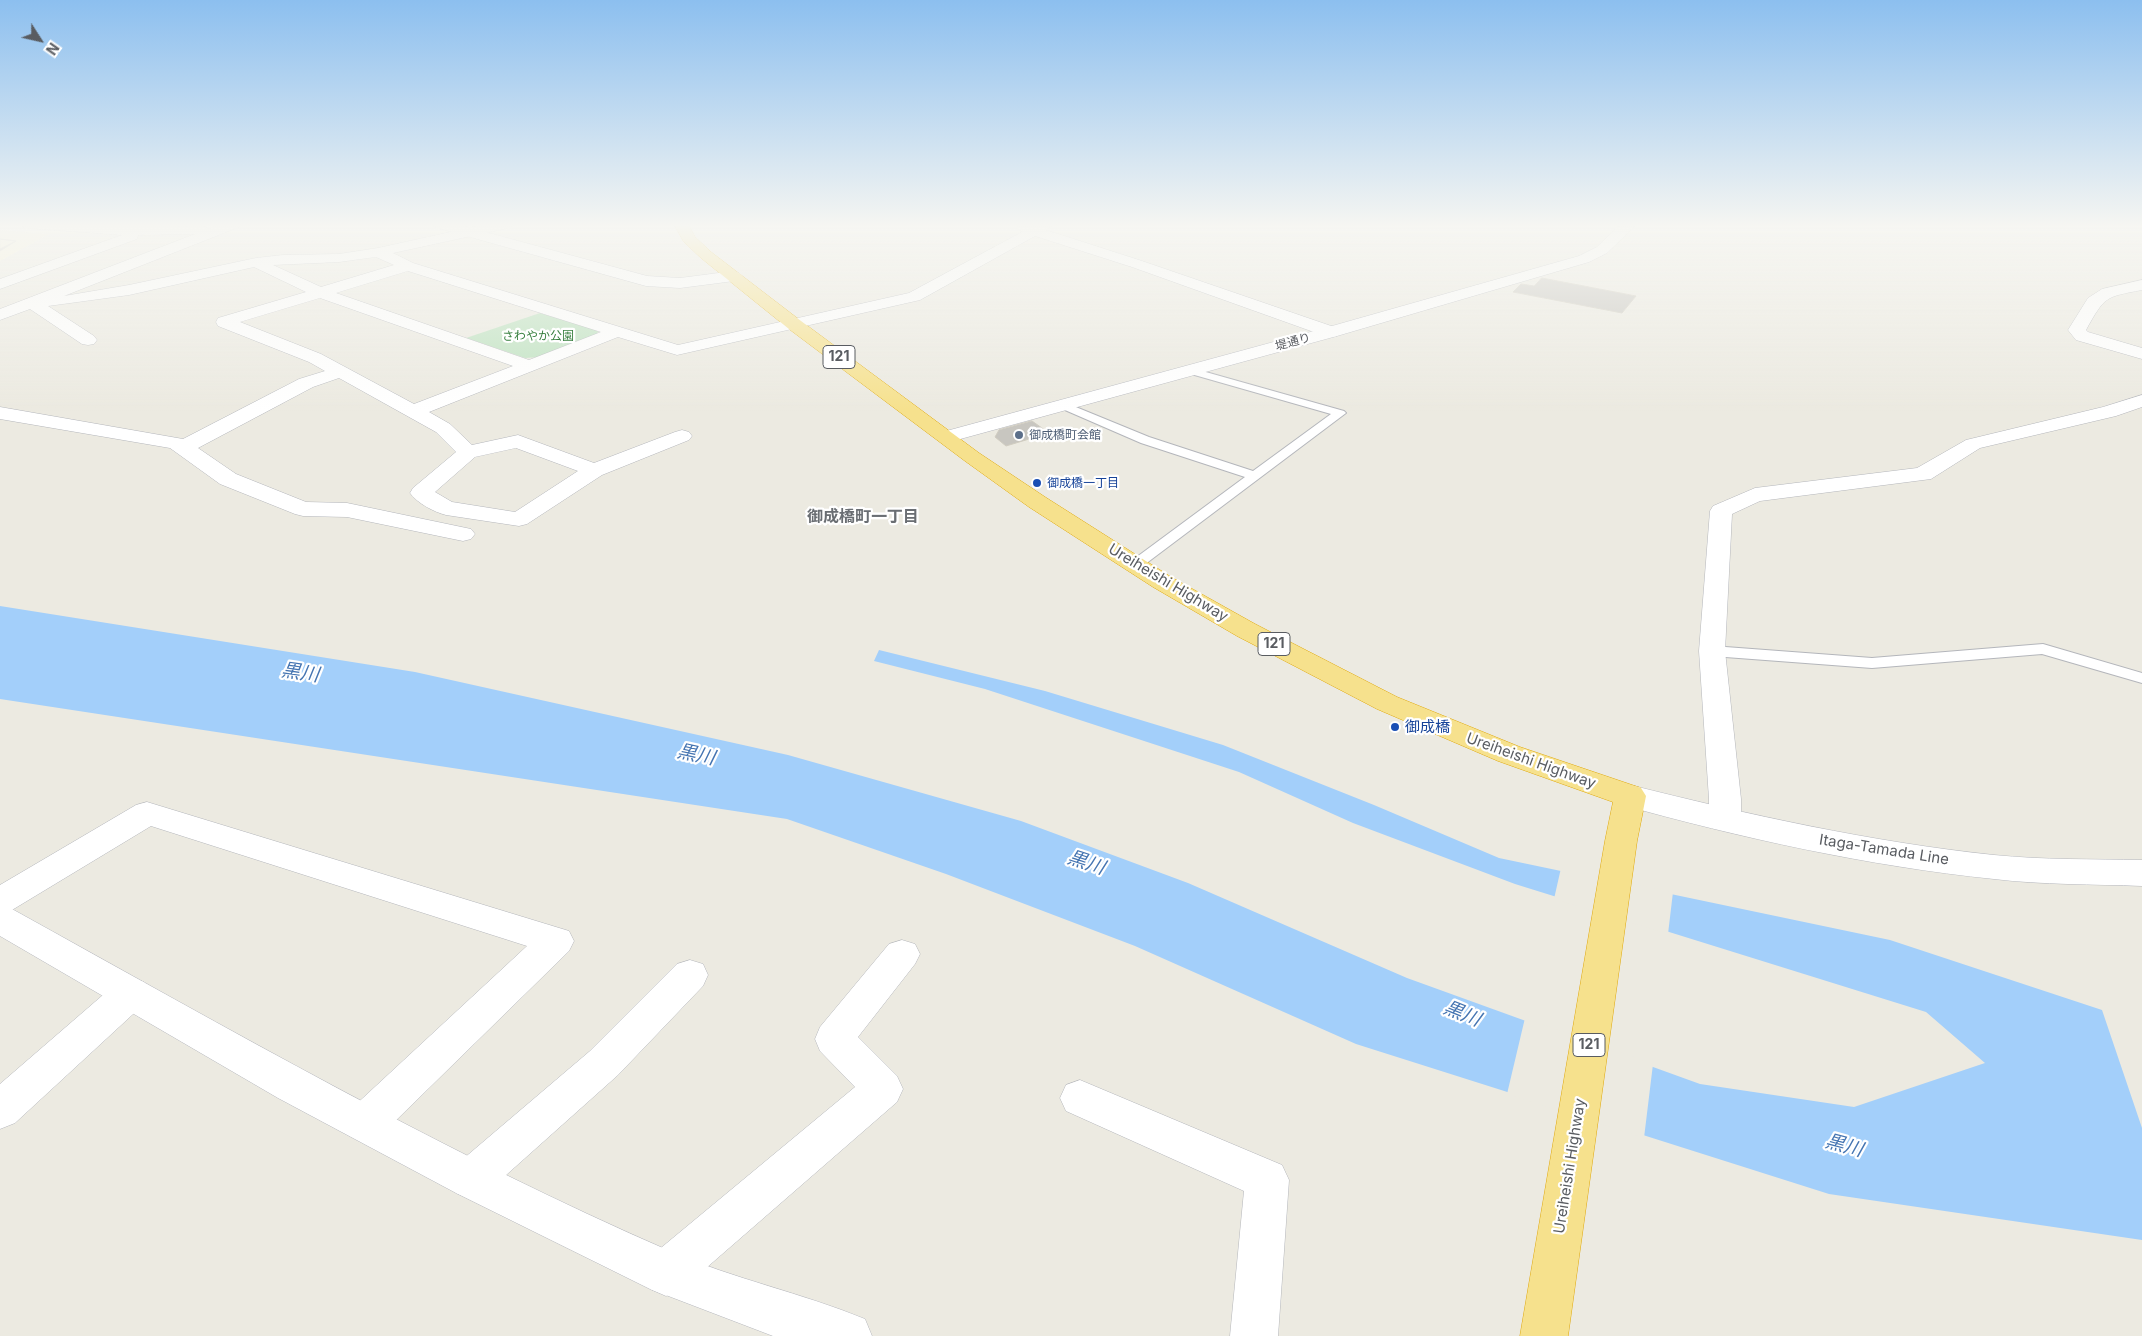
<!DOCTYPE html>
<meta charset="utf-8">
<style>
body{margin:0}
#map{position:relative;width:2142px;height:1336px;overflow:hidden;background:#eceae1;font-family:Inter,sans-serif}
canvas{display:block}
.north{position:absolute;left:15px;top:15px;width:50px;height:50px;-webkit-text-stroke:4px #fff;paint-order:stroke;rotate:125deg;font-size:14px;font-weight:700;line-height:20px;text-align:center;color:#595c61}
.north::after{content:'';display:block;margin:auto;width:18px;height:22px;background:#595c61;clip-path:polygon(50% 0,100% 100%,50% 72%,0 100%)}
</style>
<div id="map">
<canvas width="2142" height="1336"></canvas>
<div class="north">N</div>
</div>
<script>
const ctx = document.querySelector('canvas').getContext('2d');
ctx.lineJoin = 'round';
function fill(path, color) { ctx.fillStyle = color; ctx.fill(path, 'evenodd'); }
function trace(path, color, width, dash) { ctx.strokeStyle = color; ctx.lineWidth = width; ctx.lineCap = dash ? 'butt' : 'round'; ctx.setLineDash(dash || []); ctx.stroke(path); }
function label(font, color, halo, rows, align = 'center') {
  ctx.font = font + ' Inter,"Noto Sans JP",sans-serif'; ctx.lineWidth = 4.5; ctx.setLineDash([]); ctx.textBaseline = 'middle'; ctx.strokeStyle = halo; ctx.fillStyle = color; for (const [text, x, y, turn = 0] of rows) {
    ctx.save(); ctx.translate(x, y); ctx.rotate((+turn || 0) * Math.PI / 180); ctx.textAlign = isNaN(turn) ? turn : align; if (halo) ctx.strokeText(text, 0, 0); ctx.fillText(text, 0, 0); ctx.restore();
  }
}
fill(new Path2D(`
 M 0,230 L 49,234 L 0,261 Z`), '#fbf5d6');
fill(new Path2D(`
 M 540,313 L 598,330 L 597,336 L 541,357 L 525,358 L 466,338 Z`), '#bee2c0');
fill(new Path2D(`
 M 0,606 L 415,672 L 788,755 L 1021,821 L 1188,883 L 1407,978 L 1700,1084 L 1854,1107 L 1985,1063 L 1926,1012 L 1515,884 L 1353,823 L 1239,772 L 985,689 L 874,661 L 879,650 L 1045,691 L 1223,745 L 1374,805 L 1499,858 L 1890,940 L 2102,1010 L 2142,1128 L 2142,1240 L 1829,1194 L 1356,1044 L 1135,946 L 946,874 L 787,819 L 0,699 Z`), '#a3cffa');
fill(new Path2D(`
 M 1561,868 L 1673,892 L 1668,934 L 1554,899 Z
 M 1525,1018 L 1653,1064 L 1644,1138 L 1507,1094 Z`), '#eceae1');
const building = new Path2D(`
 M 0,239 L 16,241 L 0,251 Z
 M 0,239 L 16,241 L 0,249 Z
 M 1542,278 L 1636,296 L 1622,313 L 1513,292 L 1521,284 L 1534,286 Z
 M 1032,421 L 1049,433 L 1006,446 L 995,437 L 999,430 Z`);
fill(building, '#c8c6c0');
trace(building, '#d0ccc0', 1);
const lane = new Path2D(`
 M 1188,367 L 1344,411 L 1346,413 L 1140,568 L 1130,568 L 1128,565 L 1130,562 L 1245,477 L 1141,443 L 1058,407 L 1056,405 L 1058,403 L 1066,403 L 1149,437 L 1253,471 L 1331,414 L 1184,372 L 1183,370 L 1184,368 Z
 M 2043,644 L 2142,673 L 2142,683 L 2042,654 L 1872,668 L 1712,656 L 1706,654 L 1704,651 L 1706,648 L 1712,646 L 1872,658 Z`);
const street = new Path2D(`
 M 19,224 C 81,224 142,227 203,226 L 209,229 L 220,224 L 241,224 L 239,227 L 64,296 L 129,285 L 256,258 L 283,255 L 339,254 L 378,248 L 487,224 L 515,224 L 508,228 L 393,253 L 413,263 L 678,345 L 909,293 L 1022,232 L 1017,228 L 1019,225 L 1054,224 L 1046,230 L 1142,261 L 1337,328 L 1340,332 L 1337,336 L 1331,337 L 1325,336 L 1132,267 L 1035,236 L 920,300 L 677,355 L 618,337 L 429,412 L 450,424 L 472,445 L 518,435 L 594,463 L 675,432 L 682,430 L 689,432 L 692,436 L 689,440 L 602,475 L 527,524 L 519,526 L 446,515 C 434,512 417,503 410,493 L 413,488 L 456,452 L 436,432 L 339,378 L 313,387 L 198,448 L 236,474 L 306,502 L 347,503 L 471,529 L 475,534 L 471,539 L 463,541 L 347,517 L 303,516 L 295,514 L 220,484 L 170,448 L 0,419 L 0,407 L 183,439 L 299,379 L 325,371 L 309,362 L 218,326 L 216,322 L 218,318 L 306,292 L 254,267 L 129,295 L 48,306 L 94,336 L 97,340 L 94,344 L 88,345 L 82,344 L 30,309 L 0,320 L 0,309 L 195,234 L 138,235 L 137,239 L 0,289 L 0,279 L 122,235 L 26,228 ZM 376,257 L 394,265 L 321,287 L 273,265 L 339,262 ZM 408,271 L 601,332 L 529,360 L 336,293 ZM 320,298 L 513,366 L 414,404 L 321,354 L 240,322 ZM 516,448 L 578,471 L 515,512 L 452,502 L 435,492 L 475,457 Z
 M 2142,280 L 2142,290 C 2105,297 2105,296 2086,330 L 2088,332 L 2142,348 L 2142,359 L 2076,340 L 2068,330 L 2088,298 L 2102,289 Z
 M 2142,395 L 2142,407 L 2116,416 L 1980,448 L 1931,479 L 1760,501 L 1732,514 L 1725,651 L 1741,799 L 1741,820 L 1736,828 L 1725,831 L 1714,828 L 1709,820 L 1709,799 L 1699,651 L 1710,511 L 1713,506 L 1755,488 L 1917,468 L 1966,440 L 2103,407 Z
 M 147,802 L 569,931 L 574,941 L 569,951 L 380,1136 L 365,1142 L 350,1136 L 344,1123 L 350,1110 L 527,946 L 151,826 L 12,910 L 0,914 L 0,885 L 136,805 Z
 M 902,940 L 915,944 L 920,954 L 915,964 L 858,1037 L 897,1076 L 903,1089 L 897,1102 L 682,1289 L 666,1296 L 650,1289 L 643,1273 L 650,1257 L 855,1087 L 820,1051 L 815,1039 L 820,1027 L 889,944 Z
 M 690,960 L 703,964 L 708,975 L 703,986 L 618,1075 L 486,1193 L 471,1199 L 456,1193 L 449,1179 L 456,1165 L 590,1051 L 677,964 Z
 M 131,978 L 144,982 L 150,993 L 144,1004 L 15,1123 L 0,1129 L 0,1084 L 118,982 Z
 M 1080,1080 L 1282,1165 L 1289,1180 L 1278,1336 L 1230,1336 L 1244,1191 L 1066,1111 L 1060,1098 L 1066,1085 Z`);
const secondary = new Path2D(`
 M 432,224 L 456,224 L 647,276 L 680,278 L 734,271 L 739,273 L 742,276 L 739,279 L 734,281 L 680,288 L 646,286 L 434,227 Z
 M 1621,224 L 1637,224 L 1607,253 L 1589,262 L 1337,336 L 953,441 L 946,443 L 939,441 L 936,437 L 939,433 L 1325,328 L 1579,256 L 1597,247 Z
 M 1630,785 C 1750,815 1871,842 1994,855 C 2043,860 2093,859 2142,860 L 2142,886 C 2093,884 2043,885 1994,879 C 1868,866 1741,838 1619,804 L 1614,796 L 1619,788 Z
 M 0,905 L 12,909 C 229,1029 444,1153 672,1252 C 734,1279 802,1293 865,1319 L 872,1336 L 773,1336 L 650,1289 L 456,1193 L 278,1098 L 0,936 Z`);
const highway = new Path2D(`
 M 674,224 L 688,224 L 695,237 L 711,252 L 801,321 L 979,453 L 1045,497 L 1171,577 L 1255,624 L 1397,697 L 1520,747 L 1641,788 L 1646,796 L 1637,841 L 1568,1336 L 1520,1336 L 1605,841 L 1613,802 L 1498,761 L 1377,709 L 1237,636 L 1153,587 L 1029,507 L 965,461 L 789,329 L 701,258 L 684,242 Z`);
trace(lane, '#b4b6bb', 2);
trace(street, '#b4b6bb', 1);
trace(secondary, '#b5b7bd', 1);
trace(highway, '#dfa80d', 1);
fill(lane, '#fff');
fill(street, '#fff');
fill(secondary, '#fff');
fill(highway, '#f6e18d');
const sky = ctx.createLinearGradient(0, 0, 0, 411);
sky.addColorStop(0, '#8cbfef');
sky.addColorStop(0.55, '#f6f6f2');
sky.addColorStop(1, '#f6f6f200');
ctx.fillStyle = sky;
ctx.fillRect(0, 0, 2142, 411);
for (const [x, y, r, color] of [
 [1019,435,5,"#5c6f8a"],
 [1037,483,5,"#1a4fb4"],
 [1395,727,5,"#1a4fb4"]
]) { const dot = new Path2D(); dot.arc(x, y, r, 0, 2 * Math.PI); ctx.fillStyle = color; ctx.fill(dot); trace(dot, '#fff', 2); }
label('12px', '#398040', '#fff', [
 ["さわやか公園",538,336]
]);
label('12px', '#595c61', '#fff', [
 ["堤通り",1293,342,-15]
]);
label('12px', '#4e5e75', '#fff', [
 ["御成橋町会館",1029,435]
], 'left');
label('12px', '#164399', '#fff', [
 ["御成橋一丁目",1047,483]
], 'left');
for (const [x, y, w] of [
 [839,357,32],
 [1274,644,32],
 [1589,1045,32]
]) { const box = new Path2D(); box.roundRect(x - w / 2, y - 11.5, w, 23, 4); ctx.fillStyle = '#fff'; ctx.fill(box); trace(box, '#595c61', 1); }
label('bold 14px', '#595c61', null, [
 ["121",839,357],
 ["121",1274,644],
 ["121",1589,1045]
]);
label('15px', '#595c61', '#fff', [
 ["Ureiheishi Highway",1168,583,31],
 ["Ureiheishi Highway",1531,761,20],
 ["Itaga-Tamada Line",1884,850,9],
 ["Ureiheishi Highway",1570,1166,-81]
]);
label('15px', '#164399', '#fff', [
 ["御成橋",1405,727]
], 'left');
label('bold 16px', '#6a6e73', '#fff', [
 ["御成橋町一丁目",863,517]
]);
label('italic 19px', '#4575b2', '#fff', [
 ["黒川",300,673,8],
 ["黒川",696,755,12],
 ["黒川",1086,863,18],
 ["黒川",1462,1014,22],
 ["黒川",1844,1146,15]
]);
</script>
